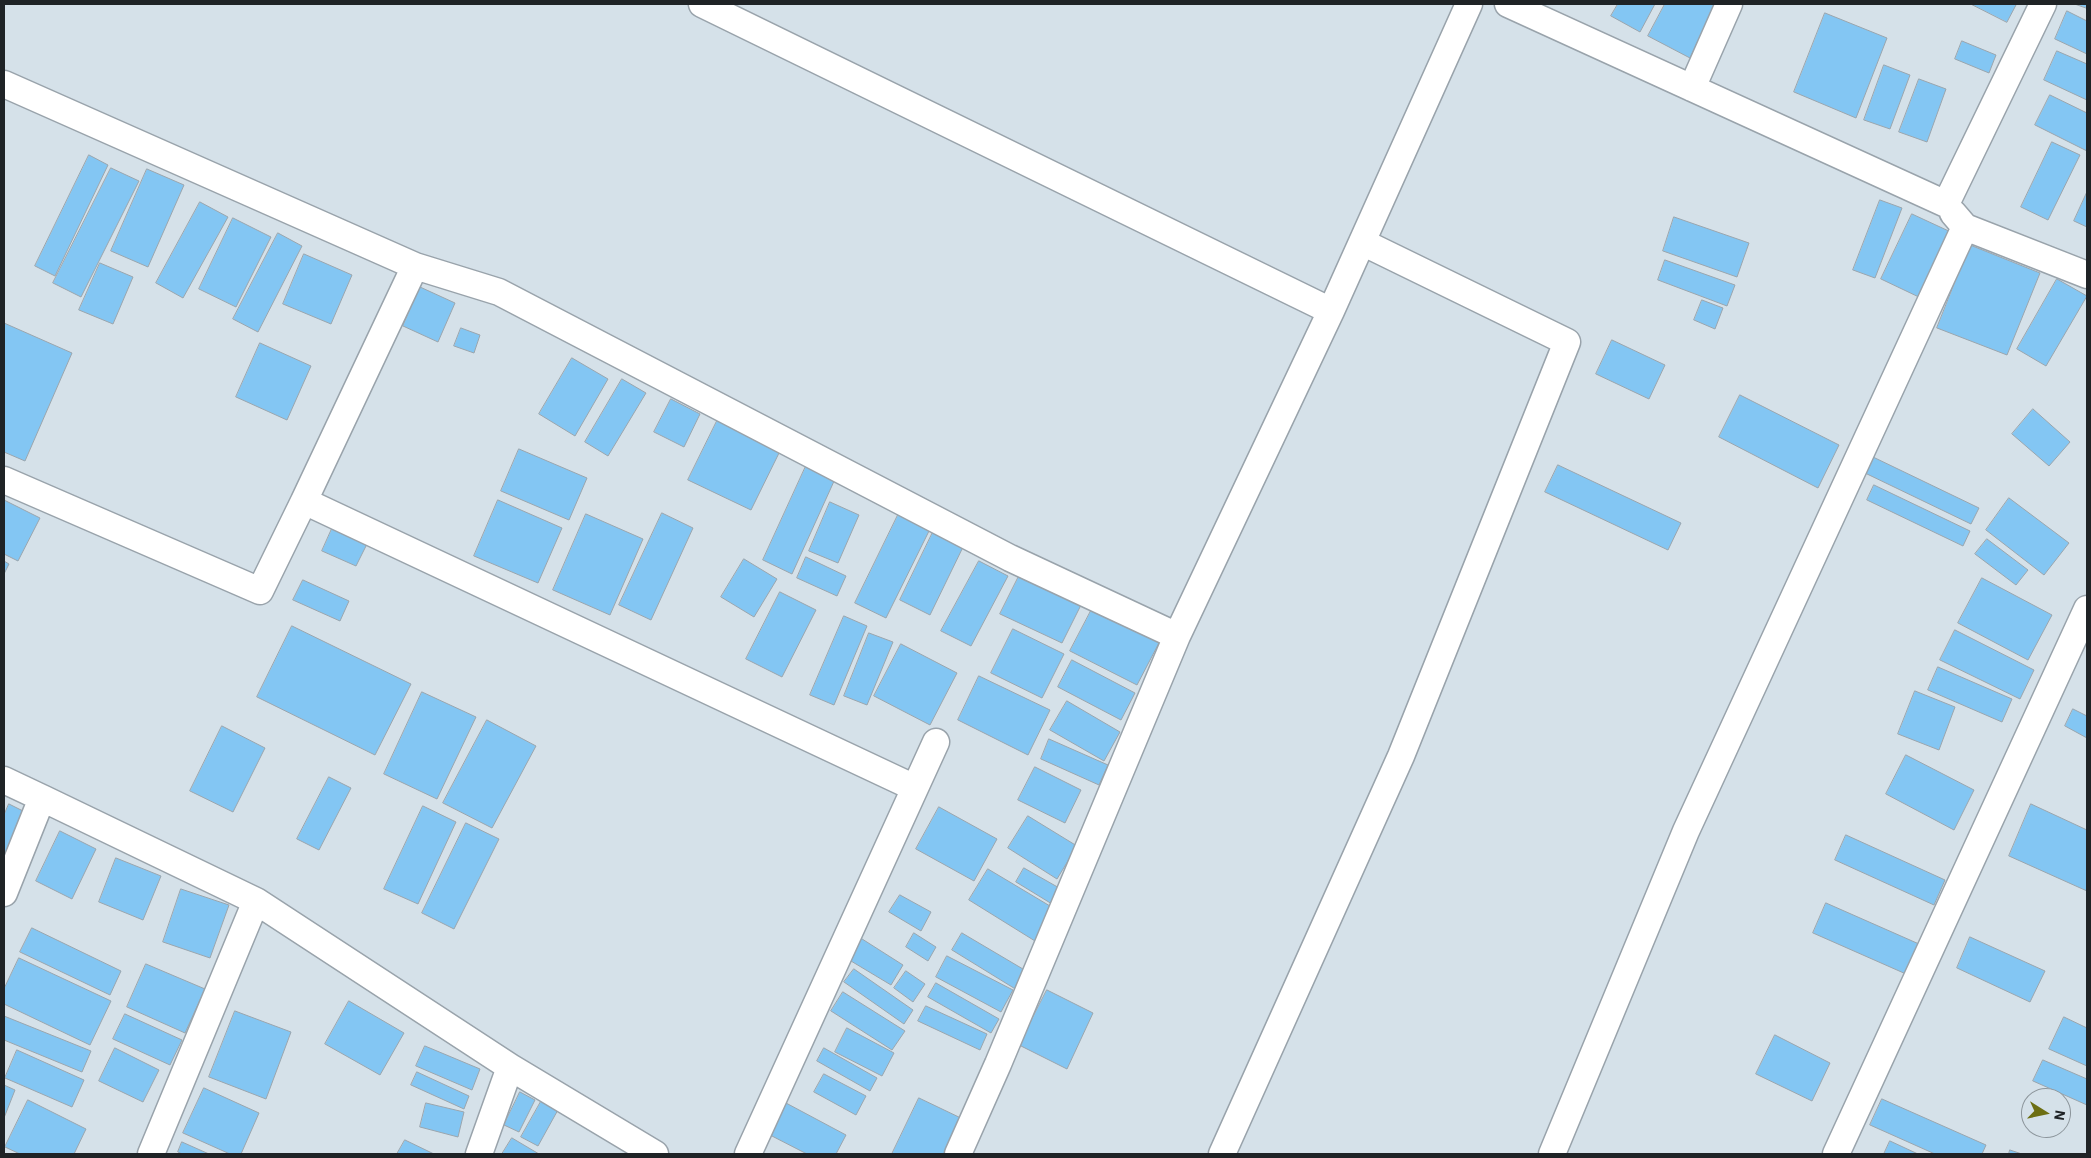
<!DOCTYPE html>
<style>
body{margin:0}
#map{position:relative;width:2091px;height:1158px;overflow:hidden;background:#d5e1e9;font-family:"IBM Plex Sans",sans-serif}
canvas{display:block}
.frame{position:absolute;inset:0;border:5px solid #1f2326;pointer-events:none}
.north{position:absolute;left:2021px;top:1088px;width:50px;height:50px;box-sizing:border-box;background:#d5e1e9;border:1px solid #8c959b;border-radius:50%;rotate:100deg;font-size:14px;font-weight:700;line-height:20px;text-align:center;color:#1f2326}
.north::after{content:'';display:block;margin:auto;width:18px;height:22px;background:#6d6f13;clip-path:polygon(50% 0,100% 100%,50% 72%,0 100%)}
</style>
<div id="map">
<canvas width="2091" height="1158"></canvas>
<div class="frame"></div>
<div class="north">N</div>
</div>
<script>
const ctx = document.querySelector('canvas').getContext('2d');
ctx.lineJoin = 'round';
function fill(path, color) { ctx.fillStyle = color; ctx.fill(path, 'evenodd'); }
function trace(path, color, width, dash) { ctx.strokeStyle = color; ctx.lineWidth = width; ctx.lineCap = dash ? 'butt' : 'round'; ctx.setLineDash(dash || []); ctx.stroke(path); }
const building = new Path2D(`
 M 1618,4 L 1655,4 L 1640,32 L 1611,16 Z
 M 1665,4 L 1715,4 L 1690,58 L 1648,36 Z
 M 1971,4 L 2013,4 L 2016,5 L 2007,22 Z
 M 2075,4 L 2087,4 L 2087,8 Z
 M 2067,11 L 2087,21 L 2087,54 L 2055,39 Z
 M 1825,13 L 1887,38 L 1856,118 L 1794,92 Z
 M 1962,41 L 1996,55 L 1989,73 L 1955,59 Z
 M 2057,51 L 2087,64 L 2087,100 L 2044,80 Z
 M 1884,65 L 1910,75 L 1890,129 L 1864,120 Z
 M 1919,79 L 1946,89 L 1927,142 L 1899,132 Z
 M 2050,95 L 2087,113 L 2087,151 L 2035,125 Z
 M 2052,142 L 2080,155 L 2048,220 L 2021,207 Z
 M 89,155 L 108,165 L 55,276 L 35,266 Z
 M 111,168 L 139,181 L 81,297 L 53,283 Z
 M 147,169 L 184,185 L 148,267 L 111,251 Z
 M 2087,192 L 2087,227 L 2074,221 Z
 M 1880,200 L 1902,208 L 1875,278 L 1853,270 Z
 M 200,202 L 228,217 L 183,298 L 156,283 Z
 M 1912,214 L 1953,233 L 1923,299 L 1881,279 Z
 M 1674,217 L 1749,243 L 1737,277 L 1663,251 Z
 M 233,218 L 271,237 L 236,307 L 199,289 Z
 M 278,233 L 302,246 L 258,332 L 233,319 Z
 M 1970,245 L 2040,273 L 2007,355 L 1937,328 Z
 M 304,254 L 352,275 L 331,324 L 283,304 Z
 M 1665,260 L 1735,285 L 1727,306 L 1658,280 Z
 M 100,263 L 133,277 L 113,324 L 79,310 Z
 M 2057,279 L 2087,296 L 2046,366 L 2017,349 Z
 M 420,287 L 455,303 L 438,342 L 403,326 Z
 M 1702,300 L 1723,308 L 1715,329 L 1694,320 Z
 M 4,323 L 72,353 L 25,461 L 4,452 Z
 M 461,328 L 480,335 L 474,353 L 454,346 Z
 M 1612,340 L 1665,365 L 1649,399 L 1596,374 Z
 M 260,343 L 311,366 L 287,420 L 236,397 Z
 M 572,358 L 608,379 L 575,436 L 539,414 Z
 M 622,379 L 646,393 L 608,456 L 585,442 Z
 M 1740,395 L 1839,445 L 1818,488 L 1719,437 Z
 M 671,399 L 700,414 L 684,447 L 654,432 Z
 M 2033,409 L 2070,442 L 2049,466 L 2012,434 Z
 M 718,419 L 781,449 L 751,510 L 688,480 Z
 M 519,449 L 587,478 L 569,520 L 501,491 Z
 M 1873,457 L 1979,508 L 1971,524 L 1865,473 Z
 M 1558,465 L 1681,523 L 1668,550 L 1545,492 Z
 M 806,466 L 835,479 L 792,574 L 763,560 Z
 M 1874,485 L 1970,531 L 1963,546 L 1867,500 Z
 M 2009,498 L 2069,543 L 2044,575 L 1986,530 Z
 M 4,500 L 40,518 L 18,561 L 4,554 Z
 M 498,500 L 562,528 L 538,583 L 474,556 Z
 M 830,502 L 859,515 L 838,563 L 809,551 Z
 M 662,513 L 693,528 L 651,620 L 619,605 Z
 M 899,513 L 930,529 L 886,618 L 855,603 Z
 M 586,514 L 643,539 L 610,615 L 553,590 Z
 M 335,522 L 370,538 L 356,566 L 322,551 Z
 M 934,530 L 964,545 L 930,615 L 900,600 Z
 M 1987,539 L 2028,570 L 2016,585 L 1975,554 Z
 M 806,557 L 846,576 L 837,596 L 797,578 Z
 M 744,559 L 777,579 L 754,617 L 721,597 Z
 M 4,561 L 9,564 L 4,574 Z
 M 979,561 L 1008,576 L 971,646 L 941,631 Z
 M 1021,572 L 1083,601 L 1062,643 L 1000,614 Z
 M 1982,578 L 2052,615 L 2028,660 L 1958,623 Z
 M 303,580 L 349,601 L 340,621 L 293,600 Z
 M 780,592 L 816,610 L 782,677 L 746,659 Z
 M 1093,607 L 1160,641 L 1137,685 L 1070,651 Z
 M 844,616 L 867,626 L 834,705 L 810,695 Z
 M 292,626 L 411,684 L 375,755 L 257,697 Z
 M 1013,629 L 1064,654 L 1042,698 L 991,673 Z
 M 1955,630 L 2034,670 L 2020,699 L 1940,660 Z
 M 869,633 L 893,642 L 867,705 L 844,696 Z
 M 901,644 L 957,673 L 930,725 L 874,696 Z
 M 1072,660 L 1135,693 L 1121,720 L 1058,687 Z
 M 1938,667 L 2012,699 L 2002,722 L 1928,690 Z
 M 979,676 L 1050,710 L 1028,755 L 958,720 Z
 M 1915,691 L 1955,707 L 1939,750 L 1898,734 Z
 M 422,692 L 476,717 L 437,799 L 384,774 Z
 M 1067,701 L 1120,732 L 1104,761 L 1050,730 Z
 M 2073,709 L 2087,716 L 2087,738 L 2065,726 Z
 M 487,720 L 536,746 L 492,828 L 443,803 Z
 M 222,726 L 265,748 L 233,812 L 190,791 Z
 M 1049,739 L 1108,765 L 1099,785 L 1041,759 Z
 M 1906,755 L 1974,790 L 1954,830 L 1886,794 Z
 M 1035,767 L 1081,790 L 1065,823 L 1018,800 Z
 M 329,777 L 351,788 L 319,850 L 297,839 Z
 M 9,804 L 29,814 L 4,864 L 4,815 Z
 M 2031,804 L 2087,830 L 2087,891 L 2009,856 Z
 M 423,806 L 456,822 L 418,904 L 384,889 Z
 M 939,807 L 997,839 L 974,881 L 916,849 Z
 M 1028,816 L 1077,846 L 1057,879 L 1008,848 Z
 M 466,823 L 499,839 L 454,929 L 422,913 Z
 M 60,831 L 96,849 L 72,899 L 36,881 Z
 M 1846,835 L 1945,880 L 1934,905 L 1835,860 Z
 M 116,858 L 161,876 L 143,920 L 99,902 Z
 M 1024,868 L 1061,889 L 1052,904 L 1016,882 Z
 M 988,869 L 1055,909 L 1035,941 L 969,900 Z
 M 181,889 L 229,905 L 210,958 L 163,942 Z
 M 900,895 L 931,912 L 921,931 L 889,912 Z
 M 1826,903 L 1919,944 L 1906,974 L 1813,933 Z
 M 32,928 L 121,971 L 110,995 L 20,952 Z
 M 914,933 L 936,947 L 928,961 L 906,947 Z
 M 962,933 L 1028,972 L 1017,990 L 952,950 Z
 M 859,937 L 903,965 L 891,985 L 846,958 Z
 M 1970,937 L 2045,971 L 2030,1002 L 1957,968 Z
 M 947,956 L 1013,990 L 1001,1012 L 936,977 Z
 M 19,958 L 111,1001 L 90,1045 L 4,1004 L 4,989 Z
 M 146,964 L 205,989 L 185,1033 L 127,1007 Z
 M 854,969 L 913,1010 L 904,1024 L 844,982 Z
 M 906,971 L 925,984 L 913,1002 L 894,988 Z
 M 936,983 L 999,1019 L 991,1033 L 928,997 Z
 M 1047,990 L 1093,1013 L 1067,1069 L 1019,1045 Z
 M 843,992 L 905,1031 L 892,1050 L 831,1011 Z
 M 349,1001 L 404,1033 L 380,1075 L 325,1044 Z
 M 926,1006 L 987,1034 L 980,1050 L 918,1021 Z
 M 235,1011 L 291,1032 L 266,1099 L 209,1077 Z
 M 125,1014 L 182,1040 L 170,1065 L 113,1039 Z
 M 4,1016 L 91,1051 L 82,1072 L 4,1040 Z
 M 2064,1017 L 2087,1028 L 2087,1066 L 2049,1049 Z
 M 847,1028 L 894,1053 L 882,1076 L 835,1052 Z
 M 1775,1035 L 1830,1063 L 1812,1101 L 1756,1074 Z
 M 425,1046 L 480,1069 L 472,1090 L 416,1066 Z
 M 115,1048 L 159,1070 L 143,1102 L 99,1081 Z
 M 824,1048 L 877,1078 L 870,1091 L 817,1061 Z
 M 17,1050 L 84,1080 L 72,1107 L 5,1078 Z
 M 2043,1060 L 2087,1079 L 2087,1105 L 2033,1081 Z
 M 417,1072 L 469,1096 L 464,1109 L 411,1085 Z
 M 824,1074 L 866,1096 L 856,1115 L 814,1092 Z
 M 4,1085 L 15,1090 L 4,1118 Z
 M 204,1088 L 259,1113 L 241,1154 L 230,1154 L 183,1133 Z
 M 520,1092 L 535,1100 L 519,1132 L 504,1125 Z
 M 543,1098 L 559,1108 L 538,1146 L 521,1137 Z
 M 919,1098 L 965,1120 L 949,1154 L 892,1154 Z
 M 1882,1099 L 1986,1145 L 1982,1154 L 1935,1154 L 1870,1125 Z
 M 28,1100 L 86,1129 L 74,1154 L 20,1154 L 5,1147 Z
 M 426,1103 L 464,1112 L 458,1137 L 420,1127 Z
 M 786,1103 L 846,1135 L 836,1154 L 807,1154 L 770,1135 Z
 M 512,1138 L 539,1154 L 502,1154 Z
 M 405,1140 L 434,1154 L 397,1154 Z
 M 1890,1141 L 1918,1154 L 1884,1154 Z
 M 182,1142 L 209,1154 L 182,1154 L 178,1152 Z
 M 2010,1150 L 2022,1154 L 2009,1154 Z`);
fill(building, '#83c6f3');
trace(building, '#9aa5ad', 1);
const street = new Path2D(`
 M 702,4 L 1331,311
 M 1508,4 L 1946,204 L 2043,4
 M 4,84 L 415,266 L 499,292 L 1010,558 L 1177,636 L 1331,311 L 1469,4
 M 1692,88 L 1729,4
 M 1953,213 L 1965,227 L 2087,275
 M 4,480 L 260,591 L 304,501 L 915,788
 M 304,501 L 415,266
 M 4,780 L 42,798 L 4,893
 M 42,798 L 256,901 L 151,1154
 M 256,901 L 510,1067 L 479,1154
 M 510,1067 L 655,1154
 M 748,1154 L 936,742
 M 958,1154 L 998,1064 L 1177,636
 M 1222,1154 L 1401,756 L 1567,342 L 1362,242
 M 1552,1154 L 1686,831 L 1965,227
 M 1836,1154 L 2087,609`);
trace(street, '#99a3ab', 29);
trace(street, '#fff', 26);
</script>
